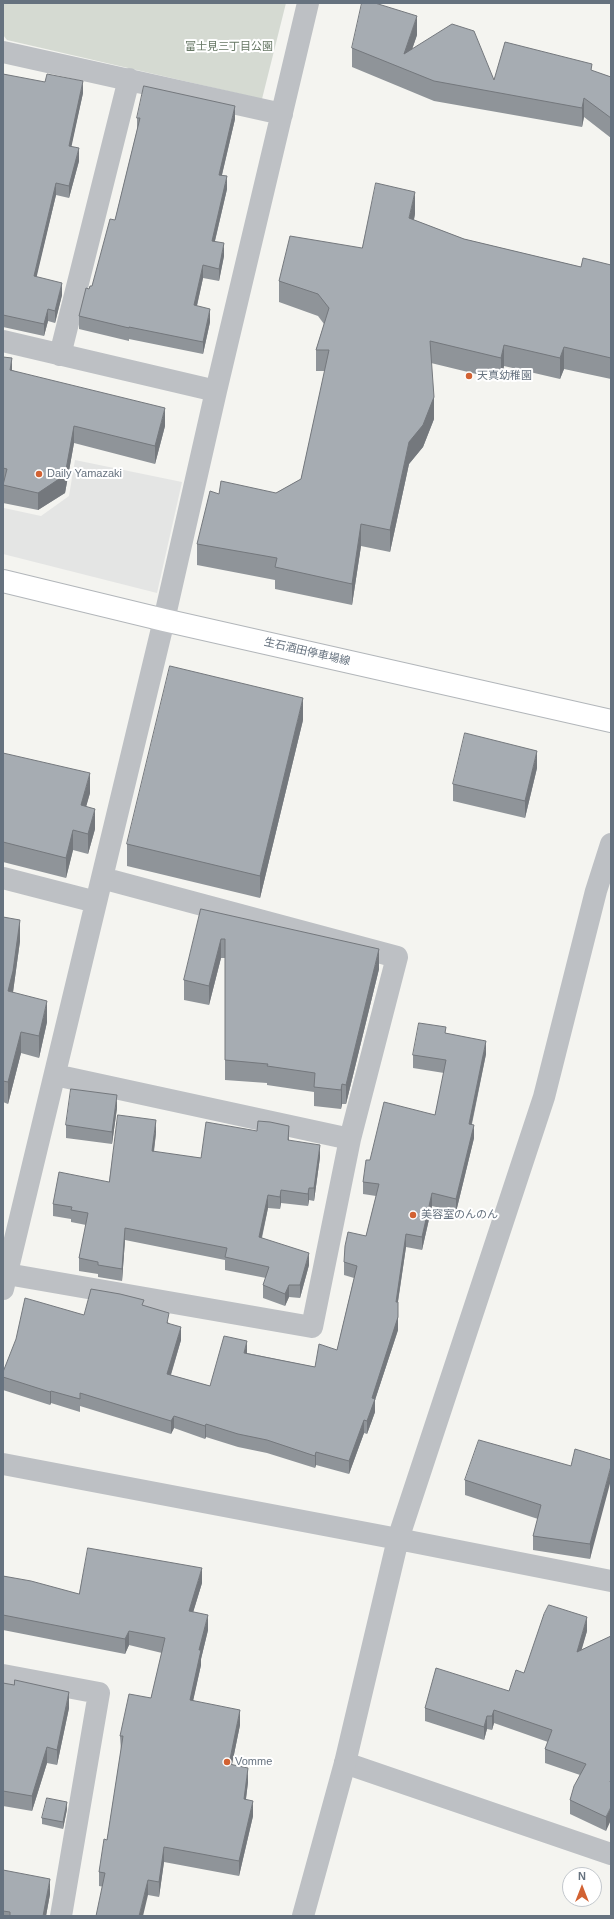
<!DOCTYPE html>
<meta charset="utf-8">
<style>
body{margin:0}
#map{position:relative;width:614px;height:1919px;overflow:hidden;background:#f4f4f0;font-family:Arial,sans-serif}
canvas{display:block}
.frame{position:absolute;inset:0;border:4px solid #66727f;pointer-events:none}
.north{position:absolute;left:562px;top:1867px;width:40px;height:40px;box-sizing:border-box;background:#fff;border:1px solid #c2c7cc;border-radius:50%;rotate:0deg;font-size:11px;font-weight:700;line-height:16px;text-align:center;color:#66727f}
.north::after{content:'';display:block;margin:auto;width:14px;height:18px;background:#d26233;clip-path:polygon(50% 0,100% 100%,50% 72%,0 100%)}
</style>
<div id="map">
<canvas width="614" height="1919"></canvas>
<div class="frame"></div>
<div class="north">N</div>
</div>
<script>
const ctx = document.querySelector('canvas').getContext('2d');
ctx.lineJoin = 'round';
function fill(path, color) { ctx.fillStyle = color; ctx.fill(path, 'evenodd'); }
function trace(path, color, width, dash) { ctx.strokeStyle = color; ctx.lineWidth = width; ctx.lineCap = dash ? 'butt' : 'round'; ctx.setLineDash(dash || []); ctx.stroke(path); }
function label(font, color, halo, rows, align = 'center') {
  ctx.font = font + ' Arial,"Noto Sans JP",sans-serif'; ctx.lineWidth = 4; ctx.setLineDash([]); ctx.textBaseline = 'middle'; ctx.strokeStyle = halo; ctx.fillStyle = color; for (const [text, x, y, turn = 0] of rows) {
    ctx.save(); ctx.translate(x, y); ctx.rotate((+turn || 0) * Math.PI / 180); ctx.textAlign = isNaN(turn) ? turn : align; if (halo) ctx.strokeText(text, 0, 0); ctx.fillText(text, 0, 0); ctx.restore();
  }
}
fill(new Path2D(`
 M 75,460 L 182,482 L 157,593 L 3,554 L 4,508 L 41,516 L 69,496 Z`), '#e4e5e4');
fill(new Path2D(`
 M 3,3 L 286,3 L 262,99 L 7,40 L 3,35 Z`), '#d5dad2');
const secondary = new Path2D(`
 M 3,581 L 164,620 L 611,721`);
trace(secondary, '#b2b6ba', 24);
trace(new Path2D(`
 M 3,52 L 282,114
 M 3,341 L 216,391
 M 60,355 L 129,79
 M 3,878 L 96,902
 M 55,1075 L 350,1139
 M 7,1274 L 312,1327 L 350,1139 L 397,957 L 102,878
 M 3,1289 L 164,620 L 216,391 L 308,3
 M 3,1675 L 99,1693 L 61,1916
 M 345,1763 L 611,1854`), '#bdc0c4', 22);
trace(new Path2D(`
 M 3,1464 L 398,1539 L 611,1581
 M 303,1916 L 345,1763 L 398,1539 L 544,1097 L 596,891 L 611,844`), '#bdc0c4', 22);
trace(secondary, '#fff', 22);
fill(new Path2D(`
 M 417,35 L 412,49 L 494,80 L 592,71 L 611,77 L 611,138 L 584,117 L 582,127 L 434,101 L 352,67 L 352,48 Z
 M 3,74 L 83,93 L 71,146 L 79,161 L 69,198 L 56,195 L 36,277 L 62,295 L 55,323 L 48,321 L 44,336 L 3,327 Z
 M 137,118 L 235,119 L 222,175 L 227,189 L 215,241 L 224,256 L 219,281 L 203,278 L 197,306 L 210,322 L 203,354 L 129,339 L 129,341 L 79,329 L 79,316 L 89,289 L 92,286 L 115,220 L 137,130 Z
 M 415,214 L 414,220 L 464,239 L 581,267 L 611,265 L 611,379 L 564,369 L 560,379 L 504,366 L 501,380 L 431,363 L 434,419 L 423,447 L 409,464 L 390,552 L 361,546 L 352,605 L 275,589 L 275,580 L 197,565 L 197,544 L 219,494 L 276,493 L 301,479 L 325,371 L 316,371 L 316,350 L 324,324 L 318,316 L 279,302 L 279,281 L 362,248 Z
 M 3,357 L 12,370 L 165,426 L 155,464 L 74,443 L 65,493 L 38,510 L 3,503 Z
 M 303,720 L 260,898 L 127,866 L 127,844 Z
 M 3,753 L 90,793 L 86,806 L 95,829 L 88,854 L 73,850 L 66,878 L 3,862 Z
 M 537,768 L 525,818 L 453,801 L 453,784 Z
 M 201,909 L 379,969 L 346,1104 L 342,1104 L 341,1109 L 314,1106 L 314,1092 L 267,1085 L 267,1083 L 225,1080 L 225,958 L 221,958 L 209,1005 L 184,1000 L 184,980 Z
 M 3,917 L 20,941 L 13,992 L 47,1022 L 39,1058 L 21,1053 L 8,1104 L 3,1102 Z
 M 446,1033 L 486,1054 L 472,1124 L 474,1138 L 456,1212 L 432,1206 L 422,1250 L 406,1247 L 398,1302 L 398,1330 L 375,1400 L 375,1412 L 367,1434 L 364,1433 L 349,1474 L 316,1465 L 315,1468 L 267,1453 L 238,1447 L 206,1437 L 205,1439 L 174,1428 L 171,1434 L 80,1406 L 80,1412 L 51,1403 L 50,1405 L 3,1390 L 3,1372 L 84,1315 L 144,1306 L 169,1323 L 181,1340 L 171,1375 L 210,1386 L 247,1353 L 315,1367 L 337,1350 L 354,1278 L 344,1275 L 344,1262 L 366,1236 L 376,1196 L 363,1194 L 363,1182 L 370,1160 L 435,1115 L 444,1073 L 413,1068 L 413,1055 Z
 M 117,1108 L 112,1144 L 66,1138 L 66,1125 Z
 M 156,1133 L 154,1152 L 201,1158 L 289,1139 L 289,1141 L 320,1157 L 314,1201 L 309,1200 L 308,1206 L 281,1203 L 280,1209 L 268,1208 L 262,1238 L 309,1265 L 300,1298 L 289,1297 L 285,1306 L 263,1298 L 263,1285 L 266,1278 L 225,1270 L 225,1260 L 125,1240 L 122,1281 L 98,1277 L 98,1274 L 79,1271 L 79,1258 L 86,1225 L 71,1222 L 71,1219 L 53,1216 L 53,1204 L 109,1182 Z
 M 611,1460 L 590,1559 L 533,1550 L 533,1536 L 538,1519 L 465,1495 L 465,1480 L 571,1466 Z
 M 3,1576 L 79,1594 L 202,1583 L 193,1612 L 208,1630 L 201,1659 L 201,1665 L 193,1700 L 240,1725 L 232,1764 L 248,1782 L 246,1799 L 253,1816 L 239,1876 L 164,1862 L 159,1897 L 99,1886 L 99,1872 L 107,1840 L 121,1751 L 120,1736 L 151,1698 L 162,1653 L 129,1645 L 125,1654 L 3,1630 Z
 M 587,1631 L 581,1650 L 611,1636 L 606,1831 L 570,1814 L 570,1800 L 580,1775 L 545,1763 L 545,1749 L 548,1742 L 494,1723 L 492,1730 L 487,1729 L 484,1740 L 425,1721 L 425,1708 L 509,1691 L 524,1673 Z
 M 3,1683 L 69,1708 L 57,1765 L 47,1763 L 32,1811 L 3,1806 Z
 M 67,1809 L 63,1829 L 42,1824 L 42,1818 Z
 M 3,1870 L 50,1894 L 46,1916 L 3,1916 Z`), '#8f9499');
fill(new Path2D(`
 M 417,16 L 417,35 L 405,70 L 404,54 Z
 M 83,81 L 83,93 L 69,158 L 69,146 Z
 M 584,98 L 584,117 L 582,127 L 582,108 Z
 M 235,106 L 235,119 L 219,187 L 219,175 Z
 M 79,148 L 79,161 L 69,198 L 69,186 Z
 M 227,176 L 227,189 L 212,253 L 212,241 Z
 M 56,183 L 56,195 L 34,288 L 34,276 Z
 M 415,192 L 415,214 L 409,240 L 409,218 Z
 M 224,243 L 224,256 L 219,281 L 219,269 Z
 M 203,265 L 203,278 L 194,318 L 194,305 Z
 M 62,283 L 62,295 L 55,323 L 55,311 Z
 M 48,309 L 48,321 L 44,336 L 44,324 Z
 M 210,309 L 210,322 L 203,354 L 203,342 Z
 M 504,345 L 504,366 L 501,380 L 501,358 Z
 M 564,347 L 564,369 L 560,379 L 560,358 Z
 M 12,358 L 12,376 L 10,370 Z
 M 434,397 L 434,419 L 423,447 L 409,464 L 390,552 L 390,530 L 409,442 Z
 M 165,408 L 165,426 L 155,464 L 155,446 Z
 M 74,426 L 74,443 L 65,493 L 38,510 L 38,493 Z
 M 361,524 L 361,546 L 352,605 L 352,584 Z
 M 303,698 L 303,720 L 260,898 L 260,876 Z
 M 537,751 L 537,768 L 525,818 L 525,801 Z
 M 90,773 L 90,793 L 81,825 L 81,805 Z
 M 95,809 L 95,829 L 88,854 L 88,834 Z
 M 73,830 L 73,850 L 66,878 L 66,858 Z
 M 20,920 L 20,941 L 13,992 L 8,991 Z
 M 221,939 L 221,958 L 209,1005 L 209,986 Z
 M 379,949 L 379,969 L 346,1104 L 346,1085 Z
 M 47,1001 L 47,1022 L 39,1058 L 39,1036 Z
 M 21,1032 L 21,1053 L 8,1104 L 8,1082 Z
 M 486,1041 L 486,1054 L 469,1136 L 469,1124 Z
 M 342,1084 L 342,1104 L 341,1109 L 341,1090 Z
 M 117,1095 L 117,1108 L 112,1144 L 112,1132 Z
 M 156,1120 L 156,1133 L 152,1164 L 152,1151 Z
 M 474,1125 L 474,1138 L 456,1212 L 456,1199 Z
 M 289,1126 L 289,1139 L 288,1153 L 288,1140 Z
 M 320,1145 L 320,1157 L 314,1201 L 314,1188 Z
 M 309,1188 L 309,1200 L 308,1206 L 308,1194 Z
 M 281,1190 L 281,1203 L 280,1209 L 280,1197 Z
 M 432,1193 L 432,1206 L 422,1250 L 422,1237 Z
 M 268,1195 L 268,1208 L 259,1249 L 259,1237 Z
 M 125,1228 L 125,1240 L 122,1281 L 122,1269 Z
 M 406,1234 L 406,1247 L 396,1314 L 396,1302 Z
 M 309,1253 L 309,1265 L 300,1298 L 300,1285 Z
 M 289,1285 L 289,1297 L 285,1306 L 285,1294 Z
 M 398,1302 L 398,1330 L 375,1400 L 375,1412 L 367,1434 L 367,1421 L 372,1398 Z
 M 181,1327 L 181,1340 L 167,1387 L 167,1374 Z
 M 247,1341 L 247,1354 L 244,1353 Z
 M 51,1391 L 51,1403 L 50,1405 L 50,1392 Z
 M 174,1416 L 174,1428 L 171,1434 L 171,1421 Z
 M 364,1420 L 364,1433 L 349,1474 L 349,1461 Z
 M 206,1424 L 206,1437 L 205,1439 L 205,1426 Z
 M 316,1452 L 316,1465 L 315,1468 L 315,1456 Z
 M 611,1466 L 611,1480 L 590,1559 L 590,1544 Z
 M 202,1568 L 202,1583 L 189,1626 L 189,1611 Z
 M 208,1615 L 208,1630 L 201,1659 L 201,1665 L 190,1715 L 190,1700 L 199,1650 Z
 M 587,1617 L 587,1631 L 577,1666 L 577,1652 Z
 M 129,1631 L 129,1645 L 125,1654 L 125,1639 Z
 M 69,1692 L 69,1708 L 57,1765 L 57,1750 Z
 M 240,1710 L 240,1725 L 229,1779 L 229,1764 Z
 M 494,1710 L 494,1723 L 492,1730 L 492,1716 Z
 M 487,1716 L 487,1729 L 484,1740 L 484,1727 Z
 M 47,1747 L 47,1763 L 32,1811 L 32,1796 Z
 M 248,1768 L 248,1782 L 244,1814 L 244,1799 Z
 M 253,1801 L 253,1816 L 239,1876 L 239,1861 Z
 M 67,1802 L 67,1809 L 63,1829 L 63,1822 Z
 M 611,1807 L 611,1820 L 606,1831 L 606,1817 Z
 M 164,1847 L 164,1862 L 159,1897 L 159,1882 Z
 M 50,1879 L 50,1894 L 46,1916 L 43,1916 Z
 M 148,1880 L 148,1895 L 143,1916 L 139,1916 Z`), '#74787d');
const building = new Path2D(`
 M 362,3 L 375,3 L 417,16 L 404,54 L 452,24 L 474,31 L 494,80 L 505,42 L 592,64 L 591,70 L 611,77 L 611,118 L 584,98 L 582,108 L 434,81 L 352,48 Z
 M 3,74 L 45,82 L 47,74 L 83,81 L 69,146 L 79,148 L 69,186 L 56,183 L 34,276 L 62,283 L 55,311 L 48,309 L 44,324 L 3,315 Z
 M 144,86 L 235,106 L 219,175 L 227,176 L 212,241 L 224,243 L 219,269 L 203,265 L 194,305 L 210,309 L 203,342 L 129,327 L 129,328 L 79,316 L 86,288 L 89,289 L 90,286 L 92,286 L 110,219 L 115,220 L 140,118 L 137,118 Z
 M 376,183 L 415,192 L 409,218 L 464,239 L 581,267 L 583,258 L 611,265 L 611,358 L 564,347 L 560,358 L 504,345 L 501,358 L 430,341 L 434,397 L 423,425 L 409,442 L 390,530 L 361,524 L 352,584 L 275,567 L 277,558 L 197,544 L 210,491 L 219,494 L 221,481 L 276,493 L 301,479 L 329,350 L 316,350 L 329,308 L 318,294 L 279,281 L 290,236 L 362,248 Z
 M 3,357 L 12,358 L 10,370 L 165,408 L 155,446 L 74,426 L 65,475 L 38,493 L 3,485 L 7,469 L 3,468 Z
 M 170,666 L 303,698 L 260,876 L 127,844 Z
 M 465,733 L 537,751 L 525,801 L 453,784 Z
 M 3,753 L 90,773 L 81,805 L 95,809 L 88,834 L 73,830 L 66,858 L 3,842 Z
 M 201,909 L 379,949 L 346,1085 L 342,1084 L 341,1090 L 314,1087 L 315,1073 L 267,1066 L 268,1064 L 225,1060 L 225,939 L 221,939 L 209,986 L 184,980 Z
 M 3,917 L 20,920 L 13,971 L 8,991 L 47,1001 L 39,1036 L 21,1032 L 8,1082 L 3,1081 Z
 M 419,1023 L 446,1027 L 445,1033 L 486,1041 L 469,1124 L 474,1125 L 456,1199 L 432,1193 L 422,1237 L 406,1234 L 396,1302 L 398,1302 L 398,1317 L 372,1398 L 375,1399 L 367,1421 L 364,1420 L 349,1461 L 316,1452 L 315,1456 L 267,1440 L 238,1434 L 206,1424 L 205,1426 L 174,1416 L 171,1421 L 80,1393 L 80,1399 L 51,1391 L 50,1392 L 3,1377 L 3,1372 L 16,1339 L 25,1298 L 84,1315 L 91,1289 L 120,1294 L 144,1300 L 142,1305 L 169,1313 L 167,1323 L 181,1327 L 167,1374 L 210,1386 L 224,1336 L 247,1341 L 244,1353 L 315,1367 L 319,1344 L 337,1350 L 357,1266 L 344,1262 L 345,1246 L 348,1232 L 366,1236 L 379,1184 L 363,1182 L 366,1160 L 370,1160 L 384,1102 L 435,1115 L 446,1060 L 413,1055 Z
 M 71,1089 L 117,1095 L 112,1132 L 66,1125 Z
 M 118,1115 L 156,1120 L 152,1151 L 201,1158 L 206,1122 L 257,1131 L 258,1121 L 270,1122 L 289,1126 L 288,1140 L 320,1145 L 314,1188 L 309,1188 L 308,1194 L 281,1190 L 280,1197 L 268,1195 L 259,1237 L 309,1253 L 300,1285 L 289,1285 L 285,1294 L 263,1285 L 269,1267 L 225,1257 L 227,1248 L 125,1228 L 122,1269 L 98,1265 L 98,1262 L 79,1258 L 88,1213 L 71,1210 L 72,1207 L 53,1204 L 59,1172 L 109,1182 Z
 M 479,1440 L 571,1466 L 575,1449 L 611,1460 L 611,1466 L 590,1544 L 533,1536 L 541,1505 L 465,1480 Z
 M 88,1548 L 202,1568 L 189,1611 L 208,1615 L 199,1650 L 201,1650 L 190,1700 L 240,1710 L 229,1764 L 248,1768 L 244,1799 L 253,1801 L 239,1861 L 164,1847 L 159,1882 L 148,1880 L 139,1916 L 96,1916 L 105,1873 L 99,1872 L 104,1839 L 107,1840 L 123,1736 L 120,1736 L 129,1694 L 151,1698 L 165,1638 L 129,1631 L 125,1639 L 3,1615 L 3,1576 L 31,1581 L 79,1594 Z
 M 549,1605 L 587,1617 L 577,1652 L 611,1636 L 611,1779 L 610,1782 L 611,1782 L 611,1807 L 606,1817 L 570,1800 L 574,1786 L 586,1764 L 545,1749 L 552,1730 L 494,1710 L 492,1716 L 487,1716 L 484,1727 L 425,1708 L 436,1668 L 509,1691 L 516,1670 L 524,1673 L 544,1614 Z
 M 15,1680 L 69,1692 L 57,1750 L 47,1747 L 32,1796 L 3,1791 L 3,1683 L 14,1685 Z
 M 47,1798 L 67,1802 L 63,1822 L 42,1818 Z
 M 3,1870 L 50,1879 L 43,1916 L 10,1916 L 10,1912 L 3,1911 Z`);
fill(building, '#a6acb2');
trace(building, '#74787d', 1);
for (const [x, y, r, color] of [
 [469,376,4,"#d26233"],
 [39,474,4,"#d26233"],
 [413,1215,4,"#d26233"],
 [227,1762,4,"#d26233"]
]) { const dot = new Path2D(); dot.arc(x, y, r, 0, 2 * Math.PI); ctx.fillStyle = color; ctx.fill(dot); trace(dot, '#fff', 1.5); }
label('11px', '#667764', '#fff', [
 ["富士見三丁目公園",229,47]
]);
label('11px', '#66727f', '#fff', [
 ["天真幼稚園",477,376],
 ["Daily Yamazaki",47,474],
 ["美容室のんのん",421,1215],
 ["Vomme",235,1762]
], 'left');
label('11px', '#66727f', '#fff', [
 ["生石酒田停車場線",307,652,13]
]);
</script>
